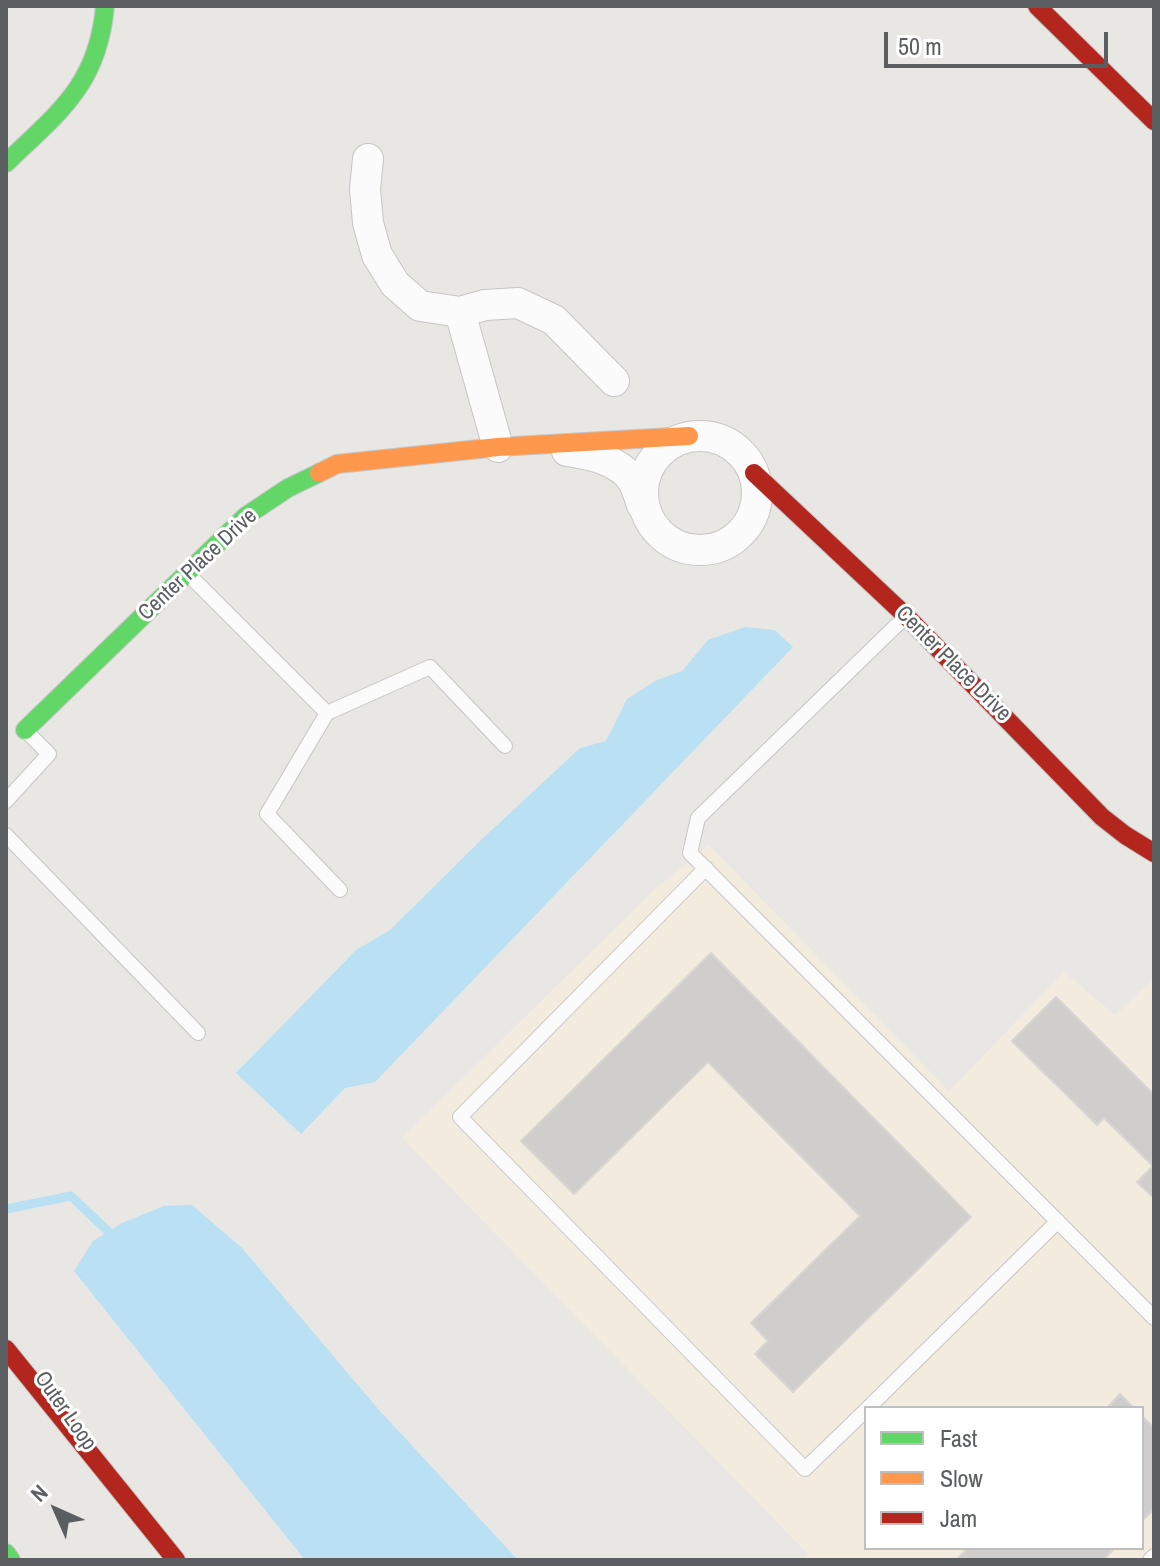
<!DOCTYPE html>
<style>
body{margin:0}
#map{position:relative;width:1160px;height:1566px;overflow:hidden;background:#e9e7e4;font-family:"Archivo Narrow",sans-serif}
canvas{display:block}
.frame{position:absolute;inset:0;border:8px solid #5a5e61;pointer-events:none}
.legend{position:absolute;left:864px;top:1406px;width:280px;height:144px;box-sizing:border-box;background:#fff;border:2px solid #bdbfc0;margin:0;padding:10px 14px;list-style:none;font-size:24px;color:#5a5e61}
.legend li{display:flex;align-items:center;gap:16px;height:40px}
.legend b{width:40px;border:2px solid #bdbfc0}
.north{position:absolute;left:16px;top:1470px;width:80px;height:80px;-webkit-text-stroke:6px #fff;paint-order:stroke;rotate:315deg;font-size:22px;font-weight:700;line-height:32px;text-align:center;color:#5a5e61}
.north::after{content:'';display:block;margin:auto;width:28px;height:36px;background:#5a5e61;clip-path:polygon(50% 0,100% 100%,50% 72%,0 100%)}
.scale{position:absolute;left:884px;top:32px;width:224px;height:36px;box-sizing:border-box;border:4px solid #5a5e61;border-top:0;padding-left:10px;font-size:24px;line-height:28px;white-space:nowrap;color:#5a5e61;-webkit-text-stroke:6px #fff;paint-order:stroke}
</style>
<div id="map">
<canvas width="1160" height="1566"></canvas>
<div class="frame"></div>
<ul class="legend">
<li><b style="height:10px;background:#63d668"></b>Fast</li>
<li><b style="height:10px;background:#ff974d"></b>Slow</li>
<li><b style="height:10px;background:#b3261e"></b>Jam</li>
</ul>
<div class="north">N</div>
<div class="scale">50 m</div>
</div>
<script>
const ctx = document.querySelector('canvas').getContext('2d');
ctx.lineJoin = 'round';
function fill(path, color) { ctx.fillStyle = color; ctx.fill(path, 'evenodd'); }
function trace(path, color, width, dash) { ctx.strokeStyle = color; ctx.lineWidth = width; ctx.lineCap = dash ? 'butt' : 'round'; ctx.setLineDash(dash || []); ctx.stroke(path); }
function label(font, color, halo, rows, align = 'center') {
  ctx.font = font + ' "Archivo Narrow",sans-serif'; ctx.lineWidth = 6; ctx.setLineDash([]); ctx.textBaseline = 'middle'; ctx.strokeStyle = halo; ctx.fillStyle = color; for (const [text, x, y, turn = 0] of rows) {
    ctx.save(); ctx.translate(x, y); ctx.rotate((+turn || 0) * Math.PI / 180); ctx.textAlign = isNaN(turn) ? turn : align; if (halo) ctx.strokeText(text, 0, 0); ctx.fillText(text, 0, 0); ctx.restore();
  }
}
fill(new Path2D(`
 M 709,845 L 949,1091 L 1064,972 L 1115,1015 L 1154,979 L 1154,1560 L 803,1560 L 808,1554 L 402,1138 L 653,891 ZM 866,1408 L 1142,1408 L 1142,1548 L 866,1548 Z`), '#f3ebdd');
fill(new Path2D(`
 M 745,627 L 775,630 L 793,647 L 375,1082 L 345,1088 L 301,1134 L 236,1073 L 356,950 L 390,930 L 480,841 L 580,748 L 606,741 L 627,699 L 657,680 L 682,671 L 708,640 Z
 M 192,1205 L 242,1248 L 379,1410 L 518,1560 L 305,1560 L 74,1271 L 93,1241 L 122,1223 L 164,1206 Z`), '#b9e0f3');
trace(new Path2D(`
 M 6,1209 L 71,1196 L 117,1240`), '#b9e0f3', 9);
const building = new Path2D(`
 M 711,953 L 971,1217 L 793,1392 L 755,1354 L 768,1341 L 751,1323 L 860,1216 L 708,1062 L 574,1194 L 521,1141 Z
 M 1056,997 L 1154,1095 L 1154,1198 L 1137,1182 L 1153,1166 L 1104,1118 L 1097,1125 L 1012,1041 Z
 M 1120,1394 L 1134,1408 L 1107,1408 Z
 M 1142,1416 L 1154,1428 L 1154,1509 L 1142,1521 Z
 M 968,1548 L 1115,1548 L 1103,1560 L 956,1560 Z`);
fill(building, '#d0cecd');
trace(building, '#d8d6d3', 2);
const lane = new Path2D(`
 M 190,576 L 327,713 L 430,667 L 505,746
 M 903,619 L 698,818 L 690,853 L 1154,1318
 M 327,713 L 267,814 L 340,890
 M 6,801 L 49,754 L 28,733
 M 6,835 L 198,1033
 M 706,868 L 460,1117 L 805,1469 L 866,1410
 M 868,1408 L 1058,1221
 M 1150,1560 L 1154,1556`);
const street = new Path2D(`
 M 368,159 L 365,189 L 368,223 L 377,255 L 395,284 L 420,306 L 460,312 L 485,305 L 518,303 L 554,320 L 614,381
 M 460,312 L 498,447
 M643 493a57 57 0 1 1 114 0a57 57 0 1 1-114 0Z
 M 567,451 C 589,454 619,460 632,480 C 637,487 639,497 642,505`);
const fast = new Path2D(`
 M 6,163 C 59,112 98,85 105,6
 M 25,730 L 246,516 L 288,488 L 319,473
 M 6,1553 L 11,1560`);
const slow = new Path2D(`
 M 319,473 L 337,464 L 498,447 L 689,436`);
const jam = new Path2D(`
 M 1037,6 L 1154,121
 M 754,473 L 906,616 L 1102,817 L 1125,835 L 1154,853
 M 6,1349 L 176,1560`);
trace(lane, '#c5c5c5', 16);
trace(street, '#c5c5c5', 32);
trace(fast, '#c4c5c5', 20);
trace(slow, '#c4c5c5', 20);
trace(jam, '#c4c5c5', 20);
trace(lane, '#fcfbfb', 14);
trace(street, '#fcfbfb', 30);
trace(fast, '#63d668', 18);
trace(slow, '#ff974d', 18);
trace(jam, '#b3261e', 18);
label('22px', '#5a5e61', '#fff', [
 ["Center Place Drive",198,565,-43],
 ["Center Place Drive",953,664,45],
 ["Outer Loop",65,1411,55]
]);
</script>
